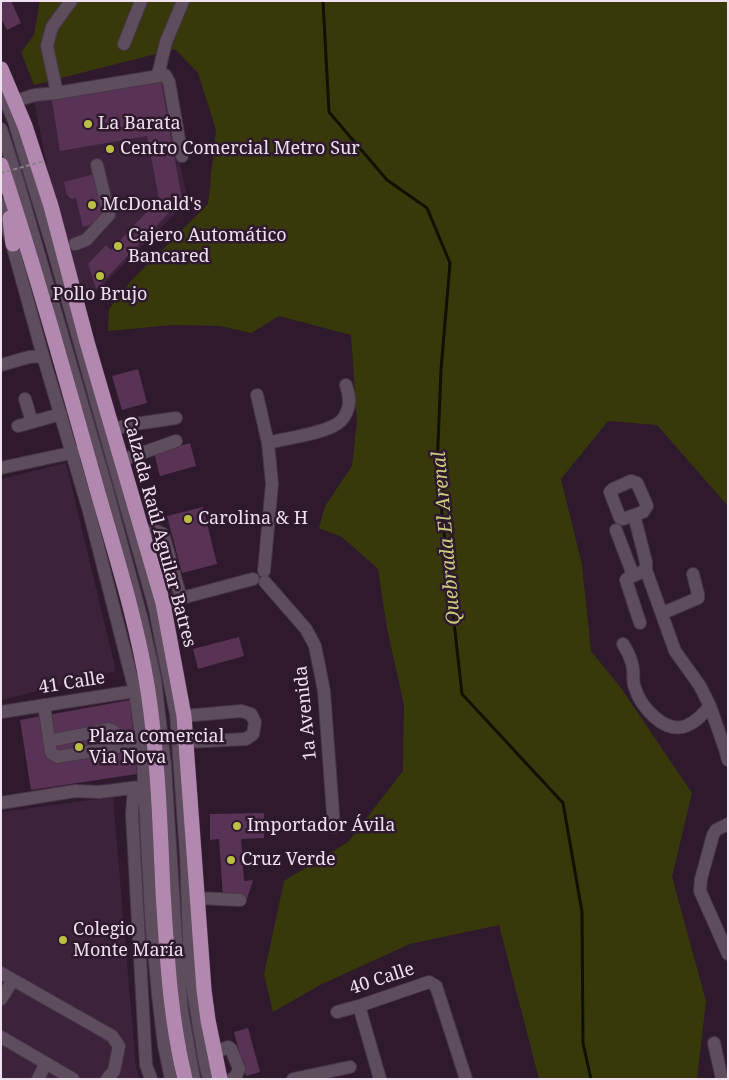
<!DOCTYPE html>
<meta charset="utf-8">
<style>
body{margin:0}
#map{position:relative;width:729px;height:1080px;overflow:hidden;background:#2e192d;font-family:"Noto Serif",serif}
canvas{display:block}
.frame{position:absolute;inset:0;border:2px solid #f0e1ef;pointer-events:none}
</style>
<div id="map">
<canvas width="729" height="1080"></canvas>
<div class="frame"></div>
</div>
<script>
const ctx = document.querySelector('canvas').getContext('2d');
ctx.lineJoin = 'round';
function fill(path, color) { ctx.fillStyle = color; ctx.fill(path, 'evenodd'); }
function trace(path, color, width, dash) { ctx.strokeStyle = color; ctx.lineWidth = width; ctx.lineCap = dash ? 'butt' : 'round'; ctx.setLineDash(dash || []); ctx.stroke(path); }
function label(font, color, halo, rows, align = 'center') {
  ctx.font = font + ' "Noto Serif",serif'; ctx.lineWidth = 5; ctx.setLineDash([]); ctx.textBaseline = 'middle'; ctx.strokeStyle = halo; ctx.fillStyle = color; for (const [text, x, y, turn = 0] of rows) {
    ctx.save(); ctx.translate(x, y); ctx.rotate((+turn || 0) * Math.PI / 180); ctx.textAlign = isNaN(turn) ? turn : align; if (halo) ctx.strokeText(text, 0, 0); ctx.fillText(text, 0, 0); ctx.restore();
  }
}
fill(new Path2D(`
 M 160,70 L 188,201 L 95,293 L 74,297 L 33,97 Z
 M 66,463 L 116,671 L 2,700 L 1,479 Z
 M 113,797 L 136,1068 L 140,1079 L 1,1079 L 1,812 Z`), '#3c223b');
fill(new Path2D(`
 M 40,1 L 728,1 L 728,506 L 657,425 L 608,421 L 561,479 L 582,565 L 591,651 L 621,688 L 692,793 L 672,877 L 706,1001 L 697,1079 L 539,1079 L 499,925 L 410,944 L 320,985 L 273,1012 L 264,974 L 284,881 L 348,842 L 403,771 L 404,705 L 387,629 L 378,569 L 342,537 L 319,528 L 325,506 L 352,466 L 357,422 L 351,335 L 279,316 L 251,333 L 220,326 L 173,325 L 108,331 L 109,309 L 131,281 L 208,204 L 216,130 L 198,73 L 175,49 L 34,85 L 21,52 L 34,35 Z`), '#38390b');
trace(new Path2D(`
 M 323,1 L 329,112 L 387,180 L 427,208 L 450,263 L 441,370 L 437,469 L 462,694 L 563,803 L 582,912 L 583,1043 L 591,1079`), '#110', 3);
fill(new Path2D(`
 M 1,1 L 11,1 L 21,23 L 7,30 L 1,18 Z
 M 160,76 L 182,199 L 96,289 L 88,264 L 106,245 L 111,250 L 159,199 L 147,136 L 60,151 L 51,95 Z
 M 98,173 L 108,212 L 98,223 L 83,227 L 76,198 L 71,199 L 67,195 L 64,182 Z
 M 138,369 L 147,403 L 122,410 L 112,376 Z
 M 190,443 L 196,466 L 160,476 L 154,453 Z
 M 203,507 L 217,564 L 182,573 L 167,516 Z
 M 239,637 L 244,656 L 198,669 L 193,649 Z
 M 130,700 L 137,774 L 31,790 L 20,720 Z
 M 264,813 L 264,838 L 241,839 L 244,881 L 253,880 L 247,899 L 223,898 L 219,839 L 210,840 L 210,814 Z
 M 248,1028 L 260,1072 L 246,1076 L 234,1032 Z`), '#583356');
const minor = new Path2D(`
 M 124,44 L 141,1
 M 158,75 L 166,42 L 183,1
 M 1,90 L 14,121 L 53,249 L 154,605 L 176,714 L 186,855 L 190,972 L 205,1063 L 209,1079
 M 57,93 L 47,46 L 52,27 L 71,1
 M 15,101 L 35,95 L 57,93 L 165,75 L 169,82 L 182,156
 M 1,129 L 18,182 L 107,490 L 141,616 L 155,679 L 165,765 L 176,939 L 182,1011 L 194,1079
 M 1,204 L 43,356 L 89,511 L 135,691 L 142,743 L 151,917 L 158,995 L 164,1045 L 171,1079
 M 75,244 L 86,240 L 109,215 L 97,165
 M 1,365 L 29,357 L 43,356
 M 257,395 L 268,443 L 272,484 L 264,571
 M 25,399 L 32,422
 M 18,426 L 61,414
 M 112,430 L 128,425 L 176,418
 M 268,443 C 287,438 321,434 337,424 C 342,421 347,414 348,408 C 351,400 348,392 346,385
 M 122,460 L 176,441
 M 1,468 L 80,451
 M 631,481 L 637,483 L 647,506 L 643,512 L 623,519 L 620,518 L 610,492 L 613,489 Z
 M 634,515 L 646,562 L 646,570 L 675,651 L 700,686 L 710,706 L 725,749 L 728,760
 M 616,530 L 633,575
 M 142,532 L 154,530 L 163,534 L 181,598
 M 265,582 L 306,629 L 315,646 L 324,691 L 334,827
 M 163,603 L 253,579
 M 663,613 L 698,598 L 698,594 L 693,574
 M 640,623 L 626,580 L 628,578 L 646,570
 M 623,644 C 628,652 632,660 633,669 C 634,676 632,682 635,688 C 641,707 664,734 686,726 C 696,722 703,714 710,706
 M 44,705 L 51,753 L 57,757 L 142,743
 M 1,712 L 142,690
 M 184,716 L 241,711 L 251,714 L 255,722 L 253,734 L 246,739 L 186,742
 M 49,741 L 109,729 C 118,731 117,739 118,747
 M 134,788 L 132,814 L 146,1065 L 151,1079
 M 1,803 L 75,791 L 99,792 L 140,787
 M 728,824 L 716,830 L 713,835 L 701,879 L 700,891 L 728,954
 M 197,898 L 240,900
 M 1,973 L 112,1036 L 119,1046 L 114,1071 L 107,1079
 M 1,999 L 13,980
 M 359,1006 L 380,1079
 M 337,1012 L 359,1006 L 429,982 L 436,986 L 466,1079
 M 1,1037 L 73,1079
 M 714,1043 L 722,1079
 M 214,1053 L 228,1047 L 231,1049 L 239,1069 L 236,1076 L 232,1079
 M 38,1079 L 46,1063
 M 293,1079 L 350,1067`);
const highway = new Path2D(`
 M 1,69 L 25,126 L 51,206 L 87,342 L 163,603 L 184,716 L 204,990 L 208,1020 L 220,1079
 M 1,165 C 36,271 66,379 96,486 C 115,553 137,621 148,691 C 158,757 160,825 163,892 C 167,955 170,1018 185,1079
 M 10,218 L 13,244`);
trace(minor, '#493548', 14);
trace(highway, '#493548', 16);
trace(minor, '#5e4d5d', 12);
trace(highway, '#b388b0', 15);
trace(new Path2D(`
 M 1,173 L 44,161`), '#8f7d8e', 2, [4, 2.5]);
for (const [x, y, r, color] of [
 [88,124,5,"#bbc044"],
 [110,149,5,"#bbc044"],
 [92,205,5,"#bbc044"],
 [118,246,5,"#bbc044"],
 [100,276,5,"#bbc044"],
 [188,519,5,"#bbc044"],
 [79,747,5,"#bbc044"],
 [237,826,5,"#bbc044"],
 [231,860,5,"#bbc044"],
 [63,940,5,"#bbc044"]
]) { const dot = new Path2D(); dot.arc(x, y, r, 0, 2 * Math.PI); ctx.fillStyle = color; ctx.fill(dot); trace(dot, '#2e192d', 2); }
label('18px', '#f0e1ef', '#2e192d', [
 ["La Barata",98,124],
 ["Centro Comercial Metro Sur",120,149],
 ["McDonald's",102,205],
 ["Cajero Automático",128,236],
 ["Bancared",128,257],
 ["Pollo Brujo",100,295,"center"],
 ["Carolina & H",198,519],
 ["Plaza comercial",89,737],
 ["Via Nova",89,758],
 ["Importador Ávila",247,826],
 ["Cruz Verde",241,860],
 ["Colegio",73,930],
 ["Monte María",73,951]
], 'left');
label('18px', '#f0e1ef', '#2e192d', [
 ["Calzada Raúl Aguilar Batres",159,532,75],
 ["41 Calle",72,683,-9],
 ["1a Avenida",306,713,-96],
 ["40 Calle",382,979,-18]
]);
label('italic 19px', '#cace7c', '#2e192d', [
 ["Quebrada El Arenal",447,538,-95]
]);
</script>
